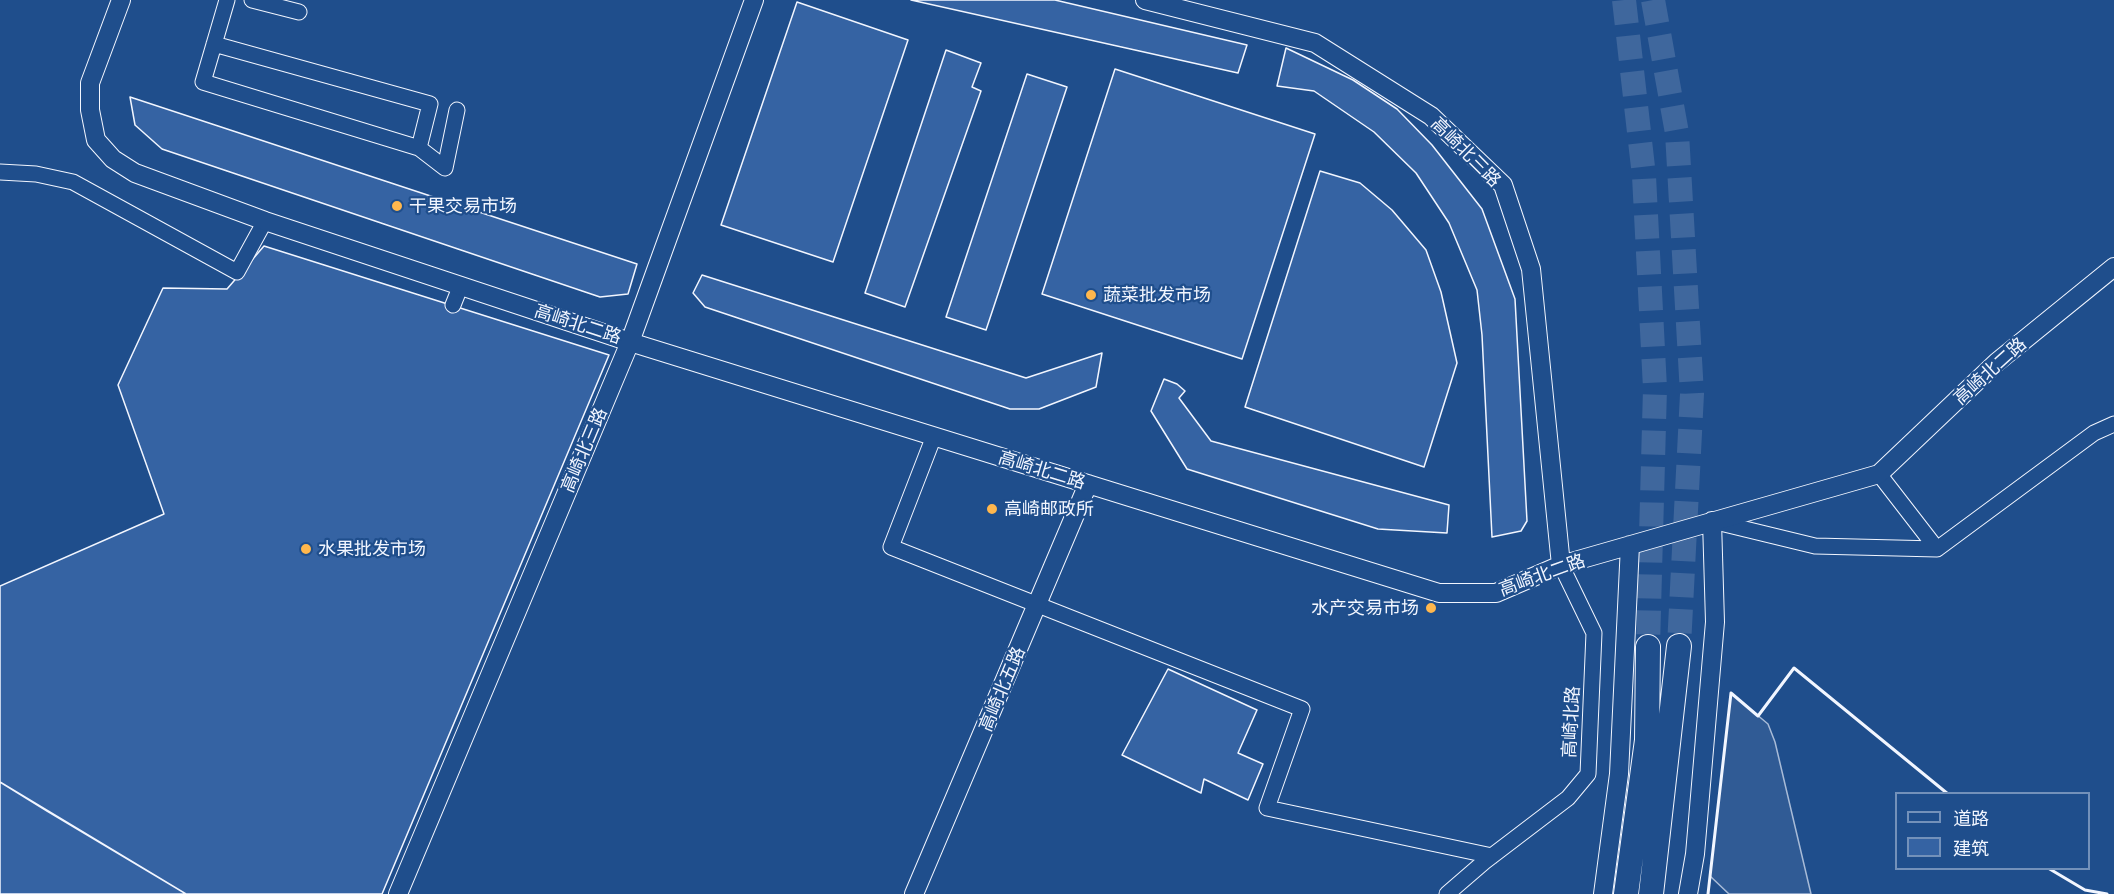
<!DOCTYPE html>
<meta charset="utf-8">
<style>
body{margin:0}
#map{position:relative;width:2114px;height:894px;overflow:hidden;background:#1f4e8c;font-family:"Exo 2","Noto Sans SC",sans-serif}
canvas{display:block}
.legend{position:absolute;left:1895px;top:792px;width:195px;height:78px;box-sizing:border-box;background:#1f4e8c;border:2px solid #7391ba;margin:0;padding:8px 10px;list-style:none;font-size:18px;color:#f2f6ff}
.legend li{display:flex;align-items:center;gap:12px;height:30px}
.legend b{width:30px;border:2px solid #7391ba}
</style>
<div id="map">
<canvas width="2114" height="894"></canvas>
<ul class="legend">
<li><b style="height:8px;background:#1f4e8c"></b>道路</li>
<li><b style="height:16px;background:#3563a3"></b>建筑</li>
</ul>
</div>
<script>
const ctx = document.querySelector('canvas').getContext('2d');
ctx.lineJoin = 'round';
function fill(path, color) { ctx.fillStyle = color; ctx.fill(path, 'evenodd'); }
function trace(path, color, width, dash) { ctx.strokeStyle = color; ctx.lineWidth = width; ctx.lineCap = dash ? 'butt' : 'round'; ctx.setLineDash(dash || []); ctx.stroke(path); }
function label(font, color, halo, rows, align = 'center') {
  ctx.font = font + ' "Exo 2","Noto Sans SC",sans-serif'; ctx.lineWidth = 4.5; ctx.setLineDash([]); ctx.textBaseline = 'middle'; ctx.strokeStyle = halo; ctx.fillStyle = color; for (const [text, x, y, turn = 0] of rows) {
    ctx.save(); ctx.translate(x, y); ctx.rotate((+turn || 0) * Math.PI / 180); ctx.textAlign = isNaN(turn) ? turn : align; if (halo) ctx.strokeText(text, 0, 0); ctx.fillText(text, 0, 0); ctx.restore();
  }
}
const built = new Path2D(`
 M 1731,693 L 1768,724 L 1775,742 L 1811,894 L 1729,894 L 1710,876 Z`);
fill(built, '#305b95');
trace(built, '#a8bbd7', 1.5);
const building = new Path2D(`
 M 911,0 L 1055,0 L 1247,45 L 1238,73 Z
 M 797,2 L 908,40 L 833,262 L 721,225 Z
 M 1286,48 L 1353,80 L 1397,109 L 1432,145 L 1482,209 L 1515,299 L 1527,521 L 1521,531 L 1492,537 L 1482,335 L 1477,290 L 1449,223 L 1416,173 L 1374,132 L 1314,91 L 1277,86 Z
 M 946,50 L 981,63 L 972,87 L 981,91 L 905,307 L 865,293 Z
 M 1115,69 L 1315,134 L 1242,359 L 1042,294 Z
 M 1027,74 L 1067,87 L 986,330 L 946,317 Z
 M 130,97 L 637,264 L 628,294 L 600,297 L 162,149 L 135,125 Z
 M 1320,171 L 1360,183 L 1392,210 L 1426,250 L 1441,292 L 1457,363 L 1424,467 L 1245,407 Z
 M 264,246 L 609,355 L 382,894 L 186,894 L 0,782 L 0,586 L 164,514 L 118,385 L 163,288 L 227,289 Z
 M 702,275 L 1026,378 L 1102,353 L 1096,387 L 1039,409 L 1010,409 L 705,307 L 693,293 Z
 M 1164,379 L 1177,384 L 1185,391 L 1179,398 L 1211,441 L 1449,505 L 1447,533 L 1378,529 L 1187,469 L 1151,411 Z
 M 1168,669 L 1257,710 L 1238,753 L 1263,764 L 1248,800 L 1204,779 L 1201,793 L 1122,755 Z
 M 0,782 L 47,811 L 186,894 L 0,894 Z`);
fill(building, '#3563a3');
trace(building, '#f2f6ff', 1.5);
trace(new Path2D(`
 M 1624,0 L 1644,176 L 1655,388 L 1648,647
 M 1653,0 L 1677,133 L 1692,394 L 1679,646`), '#3f679d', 24, [24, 12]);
const minor = new Path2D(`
 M 227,0 L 203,82 L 419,148 L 445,168 L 457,110
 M 252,0 L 299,12
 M 214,44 L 430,104 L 419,148
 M 0,172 L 36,174 L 73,182 L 237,272 L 265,221
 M 453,305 L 461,285
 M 934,436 L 891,547 L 1302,709 L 1267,808 L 1492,856
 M 1879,474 L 1937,549 L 2094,433 L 2114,424
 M 1712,521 L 1815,546 L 1937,549
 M 1447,894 L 1484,862 L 1568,798 L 1588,774 L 1594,633 L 1561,565`);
const tertiary = new Path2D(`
 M 121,0 L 90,83 L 90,110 L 96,140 L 113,159 L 135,173 L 265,221 L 630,342 L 1439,593 L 1496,593 L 1561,565 L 1879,474 L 1997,362 L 2114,267
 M 1145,0 L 1315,43 L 1431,116 L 1503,185 L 1531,269 L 1561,565
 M 398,894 L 630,342 L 754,0
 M 914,894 L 1088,484
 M 1603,894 L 1619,774 L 1630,545
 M 1688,894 L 1695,854 L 1715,622 L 1712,521`);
const trunk = new Path2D(`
 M 1626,894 L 1647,740 L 1648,647
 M 1651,894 L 1679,646`);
trace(minor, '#f2f6ff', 17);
trace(tertiary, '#f2f6ff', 20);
trace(trunk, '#f2f6ff', 26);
trace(minor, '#1f4e8c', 15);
trace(tertiary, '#1f4e8c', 18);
trace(trunk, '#1f4e8c', 24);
trace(new Path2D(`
 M 2048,868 L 2085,890 L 2107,894
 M 1708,894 L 1731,693 L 1758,716 L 1794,668 L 1948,794`), '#f2f6ff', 3);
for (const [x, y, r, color] of [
 [397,206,6,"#ffb74d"],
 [1091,295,6,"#ffb74d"],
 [992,509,6,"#ffb74d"],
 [306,549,6,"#ffb74d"],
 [1431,608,6,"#ffb74d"]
]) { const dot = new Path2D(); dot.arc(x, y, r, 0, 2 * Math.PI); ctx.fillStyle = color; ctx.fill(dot); trace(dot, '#1f4e8c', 2); }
label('18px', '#f2f6ff', '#1f4e8c', [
 ["高崎北三路",1466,152,45],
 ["高崎北二路",578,324,18],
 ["高崎北二路",1990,371,-42],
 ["高崎北三路",584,450,-67],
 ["高崎北二路",1042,470,17],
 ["高崎北二路",1542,575,-20],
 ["高崎北五路",1002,689,-67],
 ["高崎北路",1571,722,-87]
]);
label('18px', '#f2f6ff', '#1f4e8c', [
 ["干果交易市场",409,206],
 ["蔬菜批发市场",1103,295],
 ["高崎邮政所",1004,509],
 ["水果批发市场",318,549],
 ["水产交易市场",1419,608,"right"]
], 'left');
</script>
